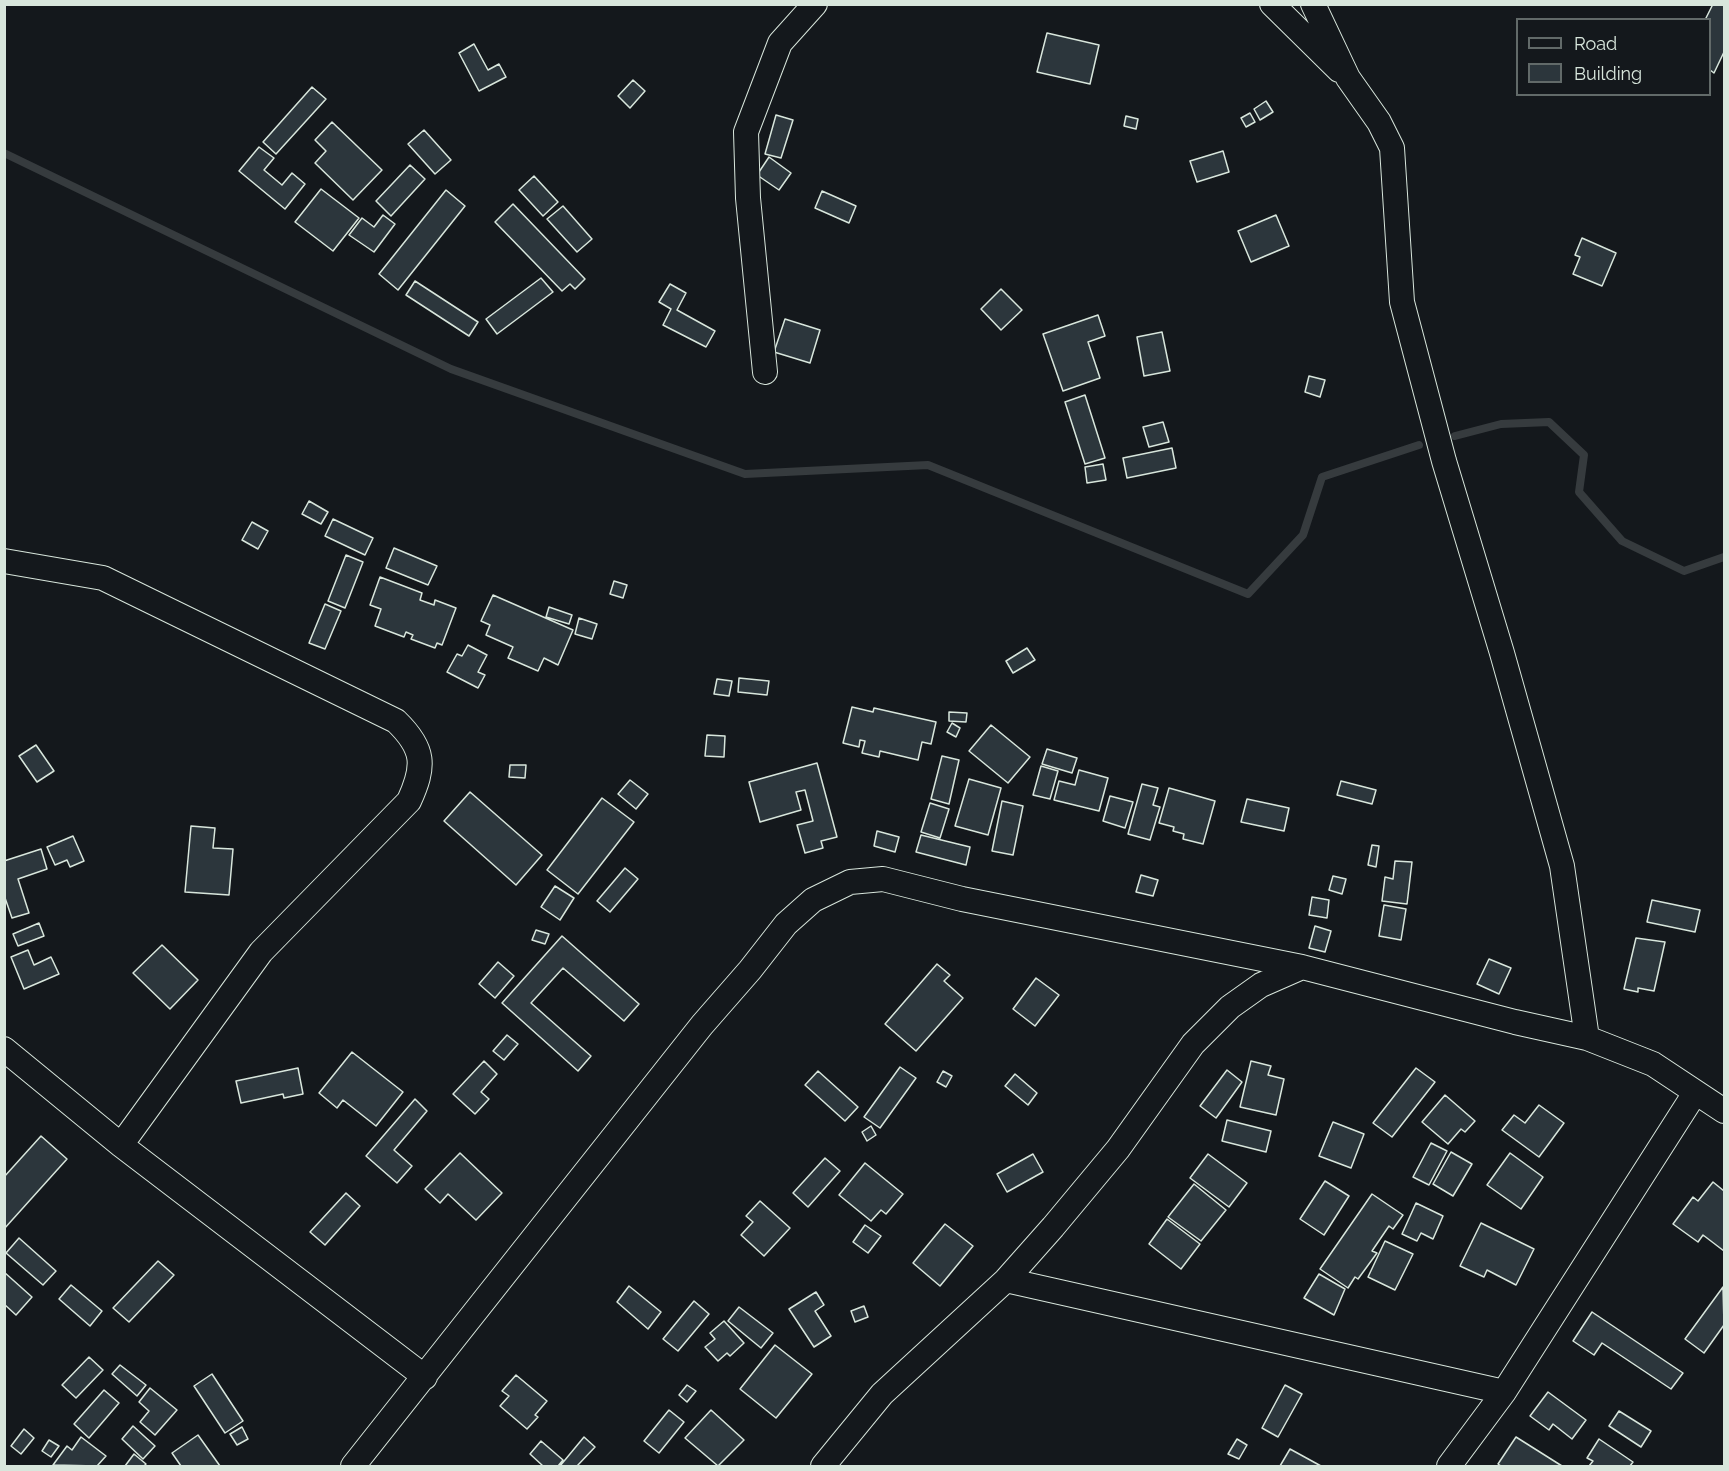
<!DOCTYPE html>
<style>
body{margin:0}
#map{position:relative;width:1729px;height:1471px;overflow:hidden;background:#14181c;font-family:Raleway,sans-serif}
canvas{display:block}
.frame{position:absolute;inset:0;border:6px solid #d8e6dc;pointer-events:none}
.legend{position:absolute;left:1516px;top:18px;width:195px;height:78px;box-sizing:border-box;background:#14181c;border:2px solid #626a69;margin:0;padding:8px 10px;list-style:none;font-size:18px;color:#d8e6dc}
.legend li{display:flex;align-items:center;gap:12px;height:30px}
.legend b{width:30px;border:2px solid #626a69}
</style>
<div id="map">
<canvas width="1729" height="1471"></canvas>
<div class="frame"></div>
<ul class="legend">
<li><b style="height:8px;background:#14181c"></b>Road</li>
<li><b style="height:16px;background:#2c363c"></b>Building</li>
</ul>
</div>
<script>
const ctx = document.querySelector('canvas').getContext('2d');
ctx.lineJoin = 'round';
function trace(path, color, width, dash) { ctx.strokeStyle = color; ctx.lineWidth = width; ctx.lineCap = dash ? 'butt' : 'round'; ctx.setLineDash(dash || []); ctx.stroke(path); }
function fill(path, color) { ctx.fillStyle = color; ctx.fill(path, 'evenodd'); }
trace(new Path2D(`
 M 4,153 L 451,369 L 745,474 L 928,465 L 1248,594 L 1303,535 L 1322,477 L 1419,445
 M 1455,436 L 1501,424 L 1549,422 L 1584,455 L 1579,492 L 1622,541 L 1684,571 L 1724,557`), '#363b3e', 8);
const building = new Path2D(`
 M 1713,4 L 1724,4 L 1724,52 L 1714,73 L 1710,70 L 1710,20 L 1705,20 Z
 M 1047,33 L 1099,45 L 1090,84 L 1037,72 Z
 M 474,44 L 488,70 L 499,64 L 506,77 L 479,91 L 459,53 Z
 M 633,80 L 645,91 L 630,108 L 618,96 Z
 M 312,87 L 326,99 L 276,154 L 263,142 Z
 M 1266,101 L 1273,112 L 1260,120 L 1254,109 Z
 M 1250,113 L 1255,122 L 1246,127 L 1241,118 Z
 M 776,115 L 793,120 L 781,158 L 765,154 Z
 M 1126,116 L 1138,119 L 1136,129 L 1124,126 Z
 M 332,122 L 382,170 L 353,200 L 315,163 L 326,151 L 315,140 Z
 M 424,130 L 451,160 L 435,174 L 408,144 Z
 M 259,147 L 274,158 L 264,170 L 282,185 L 292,173 L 305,184 L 285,209 L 239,171 Z
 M 1223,151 L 1229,172 L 1197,182 L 1190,161 Z
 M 769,157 L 791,173 L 779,190 L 757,175 Z
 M 410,165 L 425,179 L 391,216 L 376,201 Z
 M 534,176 L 558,202 L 543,216 L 519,190 Z
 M 321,189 L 359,218 L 333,251 L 295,222 Z
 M 446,190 L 465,206 L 398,290 L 379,274 Z
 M 822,191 L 856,206 L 849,223 L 815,208 Z
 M 513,204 L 585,279 L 575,289 L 570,284 L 562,291 L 495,222 Z
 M 563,206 L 592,239 L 577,252 L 547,219 Z
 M 383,215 L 395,224 L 374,252 L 349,235 L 362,218 L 374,227 Z
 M 1276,215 L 1289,246 L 1251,262 L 1238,231 Z
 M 1582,238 L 1616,253 L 1602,286 L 1573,274 L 1580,257 L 1575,255 Z
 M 541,278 L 553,292 L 497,334 L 486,319 Z
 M 415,281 L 478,322 L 469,336 L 406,295 Z
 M 670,284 L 686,293 L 677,310 L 715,331 L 706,347 L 663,325 L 671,309 L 659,302 Z
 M 1001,289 L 1022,310 L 1001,330 L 981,309 Z
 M 1098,315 L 1105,336 L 1088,342 L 1100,378 L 1063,391 L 1043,334 Z
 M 785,319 L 820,330 L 810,363 L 774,352 Z
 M 1162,332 L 1170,371 L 1144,376 L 1137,337 Z
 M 1309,376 L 1325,380 L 1320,397 L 1305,392 Z
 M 1085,395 L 1105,458 L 1085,464 L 1065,402 Z
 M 1163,422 L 1169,442 L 1149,447 L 1143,427 Z
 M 1172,448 L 1176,468 L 1127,478 L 1123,458 Z
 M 1103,464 L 1106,480 L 1087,483 L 1085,467 Z
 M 309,501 L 328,512 L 321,524 L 302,514 Z
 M 333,519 L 373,538 L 365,555 L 325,536 Z
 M 252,522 L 268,531 L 258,549 L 242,540 Z
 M 394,548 L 437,566 L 428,585 L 386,568 Z
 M 346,555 L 363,562 L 345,608 L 328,601 Z
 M 380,577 L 422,593 L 420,600 L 434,605 L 435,600 L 456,608 L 442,645 L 437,643 L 435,648 L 411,639 L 413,635 L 406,632 L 404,637 L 375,626 L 381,609 L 370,605 Z
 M 614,581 L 627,585 L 623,598 L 610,594 Z
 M 493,595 L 573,630 L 558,665 L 544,658 L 538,671 L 508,658 L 513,647 L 486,635 L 490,625 L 481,621 Z
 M 325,604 L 341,611 L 325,649 L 309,643 Z
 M 549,607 L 572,615 L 569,624 L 546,617 Z
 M 579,618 L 597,624 L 592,639 L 575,634 Z
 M 468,645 L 487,655 L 478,672 L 485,675 L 478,688 L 447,672 L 457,654 L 462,656 Z
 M 1027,648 L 1035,660 L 1013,673 L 1006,661 Z
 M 739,678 L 769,681 L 767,695 L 738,692 Z
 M 717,679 L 732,681 L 729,696 L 714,694 Z
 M 852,707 L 873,712 L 874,708 L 936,722 L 931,744 L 922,742 L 918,760 L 880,751 L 879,757 L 862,753 L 865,741 L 860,740 L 859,747 L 843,743 Z
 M 949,712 L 967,713 L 966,722 L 949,721 Z
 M 952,723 L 960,728 L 956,737 L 947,732 Z
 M 991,725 L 1030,757 L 1008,783 L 969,751 Z
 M 707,735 L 725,736 L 724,757 L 705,756 Z
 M 36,745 L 54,771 L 37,782 L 19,756 Z
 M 1047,749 L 1077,758 L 1072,773 L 1042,764 Z
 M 942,756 L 959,760 L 949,804 L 931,799 Z
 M 817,763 L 837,837 L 821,841 L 823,848 L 805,853 L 797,825 L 813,821 L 805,790 L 796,792 L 801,810 L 760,822 L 749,782 Z
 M 510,765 L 526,765 L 525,778 L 509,777 Z
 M 1041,766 L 1058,771 L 1050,799 L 1033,795 Z
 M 1079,770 L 1108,778 L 1099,811 L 1054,800 L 1059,781 L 1075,785 Z
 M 969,779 L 1001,788 L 988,835 L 955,826 Z
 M 630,780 L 648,794 L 636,809 L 618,794 Z
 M 1341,781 L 1376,790 L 1372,804 L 1337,795 Z
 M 1142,784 L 1158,788 L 1153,805 L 1160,807 L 1150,840 L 1128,834 Z
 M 1169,788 L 1215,801 L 1203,844 L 1183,839 L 1184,834 L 1173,831 L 1174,827 L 1159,823 Z
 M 470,792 L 542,855 L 516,885 L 444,821 Z
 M 1110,796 L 1133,802 L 1125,828 L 1103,821 Z
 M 602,798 L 634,822 L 578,894 L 547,870 Z
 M 1247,799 L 1289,808 L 1284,831 L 1241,822 Z
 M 1002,801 L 1023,806 L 1013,855 L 992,851 Z
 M 930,803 L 949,809 L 940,838 L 921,832 Z
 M 191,826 L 215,828 L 213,848 L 233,849 L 229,895 L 185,892 Z
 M 877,831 L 899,837 L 895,852 L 874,846 Z
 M 921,835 L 970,847 L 966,865 L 916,852 Z
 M 73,836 L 84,861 L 70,867 L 67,860 L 55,865 L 47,847 Z
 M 1372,845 L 1379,846 L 1376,867 L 1368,865 Z
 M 41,849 L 47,869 L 18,879 L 29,913 L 12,918 L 4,895 L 4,861 Z
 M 1395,861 L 1412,862 L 1407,904 L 1382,901 L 1385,877 L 1393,879 Z
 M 625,868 L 638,879 L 610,912 L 597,901 Z
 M 1141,875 L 1158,880 L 1153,896 L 1136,892 Z
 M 1333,876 L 1346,879 L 1342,894 L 1329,890 Z
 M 555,886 L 574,898 L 560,920 L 541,907 Z
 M 1312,897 L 1329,900 L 1327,918 L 1309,915 Z
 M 1652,900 L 1700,910 L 1695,932 L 1647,922 Z
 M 1384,905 L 1406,909 L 1401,940 L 1379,936 Z
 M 39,923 L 44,936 L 18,946 L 13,934 Z
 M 1315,926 L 1331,931 L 1325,952 L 1309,948 Z
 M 536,930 L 549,934 L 545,944 L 532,940 Z
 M 562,936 L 639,1004 L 624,1021 L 563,968 L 531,1003 L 591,1056 L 578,1071 L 502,1003 Z
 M 1636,938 L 1665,942 L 1654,991 L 1638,988 L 1638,992 L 1624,989 Z
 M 162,945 L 198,980 L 170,1009 L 133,973 Z
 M 28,950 L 34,965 L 51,957 L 59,974 L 24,989 L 11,957 Z
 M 1489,959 L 1511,968 L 1499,994 L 1477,984 Z
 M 498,962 L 514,976 L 495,998 L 479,984 Z
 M 937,964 L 950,975 L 944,981 L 963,998 L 916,1051 L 885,1024 Z
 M 1036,978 L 1059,995 L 1035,1026 L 1013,1009 Z
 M 507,1035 L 518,1044 L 504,1060 L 493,1051 Z
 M 352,1052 L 403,1092 L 376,1126 L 343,1100 L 337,1108 L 319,1093 Z
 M 484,1061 L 497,1074 L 481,1092 L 489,1099 L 475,1114 L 453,1094 Z
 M 1251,1061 L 1271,1066 L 1268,1075 L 1284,1079 L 1276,1115 L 1240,1107 Z
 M 900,1067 L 916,1078 L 880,1128 L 864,1117 Z
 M 298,1068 L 303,1094 L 284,1098 L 283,1094 L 241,1103 L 236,1081 Z
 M 1416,1068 L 1435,1082 L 1392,1137 L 1373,1123 Z
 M 1227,1070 L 1242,1082 L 1216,1118 L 1200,1106 Z
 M 818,1071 L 858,1107 L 845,1121 L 805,1085 Z
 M 943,1071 L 952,1076 L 946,1087 L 937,1082 Z
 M 1015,1074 L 1037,1093 L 1028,1105 L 1005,1086 Z
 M 1445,1095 L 1475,1121 L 1465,1132 L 1461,1129 L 1448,1144 L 1422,1122 Z
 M 415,1099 L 427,1111 L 394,1150 L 412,1166 L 397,1183 L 366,1156 Z
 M 1539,1105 L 1564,1123 L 1539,1157 L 1502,1130 L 1514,1115 L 1525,1123 Z
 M 1227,1120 L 1271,1131 L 1266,1152 L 1222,1141 Z
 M 1333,1122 L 1364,1134 L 1351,1168 L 1319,1156 Z
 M 871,1126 L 876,1135 L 867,1141 L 862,1132 Z
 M 41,1136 L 67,1159 L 4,1229 L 4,1177 Z
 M 1431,1143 L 1447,1151 L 1429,1185 L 1413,1177 Z
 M 1451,1152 L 1472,1164 L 1453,1196 L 1433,1184 Z
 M 460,1153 L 502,1193 L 476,1220 L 448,1194 L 440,1203 L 425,1189 Z
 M 1510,1153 L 1543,1177 L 1521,1209 L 1487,1185 Z
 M 1033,1154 L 1043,1172 L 1007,1192 L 997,1174 Z
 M 1208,1154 L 1247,1183 L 1229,1207 L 1190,1178 Z
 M 825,1158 L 840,1171 L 808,1207 L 793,1193 Z
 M 865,1163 L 903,1194 L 886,1214 L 881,1210 L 871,1221 L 839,1195 Z
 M 1325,1181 L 1349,1196 L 1324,1235 L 1300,1219 Z
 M 1713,1182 L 1724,1191 L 1724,1251 L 1703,1235 L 1698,1242 L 1673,1224 L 1693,1197 L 1698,1201 Z
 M 1194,1184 L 1226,1210 L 1201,1241 L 1168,1217 Z
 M 346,1193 L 360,1206 L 325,1245 L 310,1232 Z
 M 1372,1194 L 1403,1215 L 1393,1229 L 1389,1226 L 1372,1251 L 1377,1253 L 1358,1279 L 1355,1277 L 1348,1288 L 1320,1269 Z
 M 760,1201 L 790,1228 L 764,1256 L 741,1235 L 753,1222 L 746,1216 Z
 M 1416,1203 L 1443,1216 L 1433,1239 L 1421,1233 L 1417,1241 L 1402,1234 Z
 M 1167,1219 L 1200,1244 L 1181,1269 L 1149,1244 Z
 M 1481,1223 L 1534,1249 L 1516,1285 L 1487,1270 L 1484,1277 L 1460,1266 Z
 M 945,1224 L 973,1246 L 940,1286 L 913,1263 Z
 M 865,1225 L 881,1236 L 868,1253 L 853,1242 Z
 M 19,1238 L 56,1271 L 43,1285 L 6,1253 Z
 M 1385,1241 L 1413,1254 L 1395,1290 L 1368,1277 Z
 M 158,1261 L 174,1275 L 129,1322 L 113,1308 Z
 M 4,1272 L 32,1297 L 16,1315 L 4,1304 Z
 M 1319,1274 L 1345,1289 L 1334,1315 L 1304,1298 Z
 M 71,1285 L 102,1311 L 90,1326 L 59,1299 Z
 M 629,1286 L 661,1312 L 648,1329 L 617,1302 Z
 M 1723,1287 L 1724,1325 L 1704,1353 L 1685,1339 Z
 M 816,1292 L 824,1305 L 815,1311 L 831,1336 L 814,1347 L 789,1309 Z
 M 694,1301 L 709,1314 L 678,1351 L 663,1339 Z
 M 864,1306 L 868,1317 L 855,1322 L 851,1311 Z
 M 739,1307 L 773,1333 L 761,1348 L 728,1321 Z
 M 1592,1312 L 1683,1373 L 1671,1389 L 1602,1343 L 1594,1355 L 1573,1341 Z
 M 724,1321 L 744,1343 L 730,1356 L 727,1353 L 718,1361 L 705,1347 L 715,1339 L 710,1333 Z
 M 775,1345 L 812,1374 L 776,1418 L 740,1389 Z
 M 89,1357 L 103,1370 L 76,1398 L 62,1385 Z
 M 120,1365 L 146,1385 L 137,1396 L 112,1374 Z
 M 212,1374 L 243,1421 L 225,1433 L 194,1386 Z
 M 516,1375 L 547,1401 L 535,1415 L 538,1417 L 527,1429 L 500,1406 L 509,1396 L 502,1391 Z
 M 687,1385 L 696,1391 L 687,1402 L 679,1395 Z
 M 1285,1385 L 1302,1394 L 1278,1437 L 1262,1428 Z
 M 150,1388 L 177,1410 L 155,1435 L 140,1422 L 149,1411 L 139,1402 Z
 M 104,1390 L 119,1403 L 89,1438 L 74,1424 Z
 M 1548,1392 L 1586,1420 L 1572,1439 L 1553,1424 L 1549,1430 L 1530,1416 Z
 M 669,1410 L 684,1422 L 659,1453 L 644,1441 Z
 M 711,1410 L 744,1440 L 718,1466 L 685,1438 Z
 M 1619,1411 L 1651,1431 L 1641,1447 L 1609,1426 Z
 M 133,1426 L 155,1446 L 143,1459 L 122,1439 Z
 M 242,1427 L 248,1439 L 237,1445 L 230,1434 Z
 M 24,1429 L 34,1438 L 21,1454 L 11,1446 Z
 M 198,1435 L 220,1466 L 181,1466 L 172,1453 Z
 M 81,1437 L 106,1456 L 97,1466 L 53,1465 L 67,1446 L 72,1450 Z
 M 584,1437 L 595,1447 L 577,1466 L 560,1466 Z
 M 1516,1437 L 1562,1466 L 1501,1466 L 1498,1464 Z
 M 1237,1439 L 1247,1445 L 1239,1459 L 1228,1454 Z
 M 1599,1439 L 1633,1462 L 1630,1466 L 1589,1466 L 1593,1461 L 1587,1458 Z
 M 49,1440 L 59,1446 L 51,1457 L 42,1451 Z
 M 541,1441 L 563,1460 L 558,1466 L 543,1466 L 530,1454 Z
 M 1290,1449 L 1321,1466 L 1280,1466 Z
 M 134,1454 L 146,1464 L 144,1466 L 125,1466 Z`);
fill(building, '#2c363c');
trace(building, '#d8e6dc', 1.5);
const street = new Path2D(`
 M 1272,4 L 1339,70
 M 1313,4 L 1348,78 L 1379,122 L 1392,148 L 1402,302 L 1444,461 L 1502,653 L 1562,866 L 1587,1038
 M 765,372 L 748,198 L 746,132 L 780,43 L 815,4
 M 4,561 L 103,578 L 396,721 C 425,749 425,766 409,801 L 261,952 L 121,1145
 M 4,1049 L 121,1145 L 425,1377
 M 1006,1280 L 1504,1392
 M 353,1466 L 702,1025 L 750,970 L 786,924 L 813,900 L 850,882 L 883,879 L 962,899 L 1302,967 L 1515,1022 L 1587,1038 L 1653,1064 L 1724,1111
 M 823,1466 L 882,1394 L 1006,1280 L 1053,1227 L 1118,1149 L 1193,1044 L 1230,1007 L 1261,985 L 1302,967
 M 1449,1466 L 1504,1392 L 1695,1093`);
trace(street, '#d8e6dc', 26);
trace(street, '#14181c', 24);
</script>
